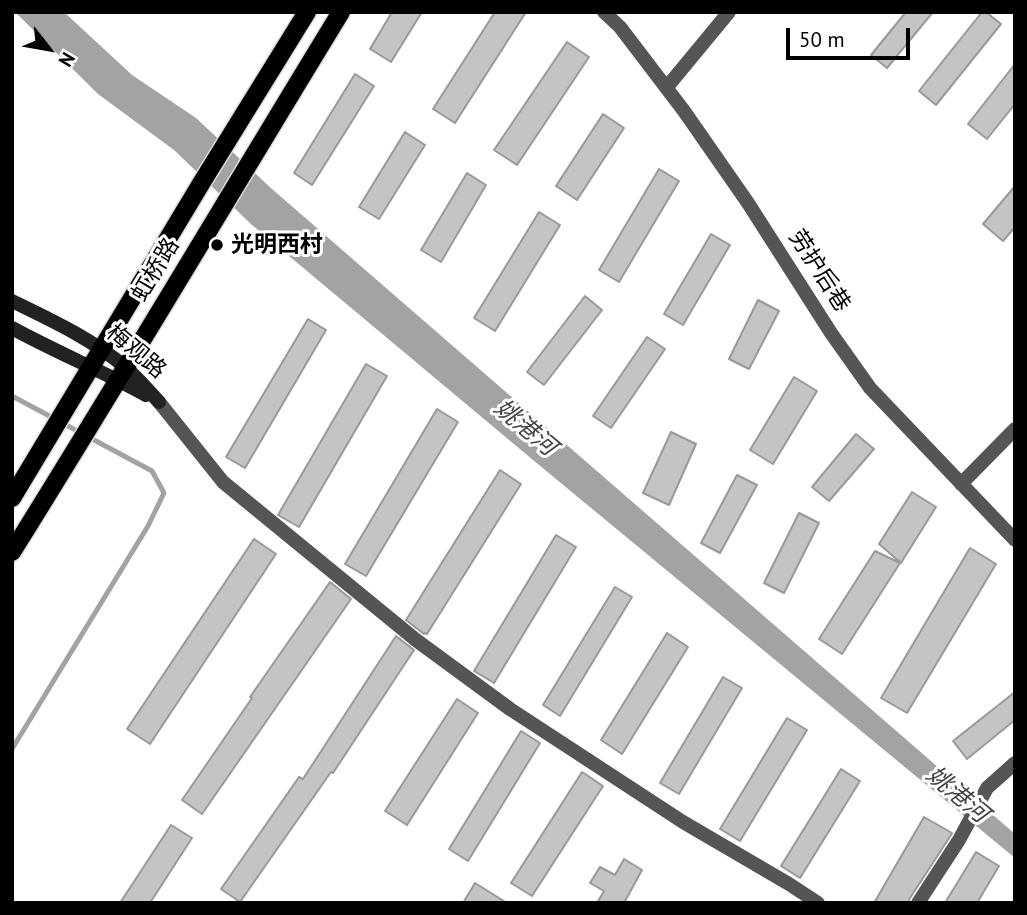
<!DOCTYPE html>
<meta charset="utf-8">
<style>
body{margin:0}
#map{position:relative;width:1027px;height:915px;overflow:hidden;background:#fff;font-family:"PT Sans",sans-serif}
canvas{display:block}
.frame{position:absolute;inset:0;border:14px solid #000;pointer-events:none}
.north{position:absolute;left:14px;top:14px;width:70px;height:70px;-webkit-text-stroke:5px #fff;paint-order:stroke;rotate:121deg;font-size:19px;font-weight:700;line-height:28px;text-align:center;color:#000}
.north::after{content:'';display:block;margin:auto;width:24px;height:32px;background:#000;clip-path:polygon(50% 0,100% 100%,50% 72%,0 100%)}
.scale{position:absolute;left:786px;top:28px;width:124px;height:32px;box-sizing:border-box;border:4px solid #000;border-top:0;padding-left:9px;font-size:21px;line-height:24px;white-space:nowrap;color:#000;-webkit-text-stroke:5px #fff;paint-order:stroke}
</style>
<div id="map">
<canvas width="1027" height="915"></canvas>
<div class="frame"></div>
<div class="north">N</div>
<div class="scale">50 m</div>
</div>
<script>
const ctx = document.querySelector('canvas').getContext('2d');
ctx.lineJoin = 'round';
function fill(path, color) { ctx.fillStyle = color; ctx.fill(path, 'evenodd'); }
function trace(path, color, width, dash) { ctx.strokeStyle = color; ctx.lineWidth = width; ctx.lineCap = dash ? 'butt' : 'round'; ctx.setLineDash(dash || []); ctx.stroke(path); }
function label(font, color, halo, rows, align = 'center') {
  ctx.font = font + ' "PT Sans","Noto Sans SC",sans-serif'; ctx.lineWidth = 6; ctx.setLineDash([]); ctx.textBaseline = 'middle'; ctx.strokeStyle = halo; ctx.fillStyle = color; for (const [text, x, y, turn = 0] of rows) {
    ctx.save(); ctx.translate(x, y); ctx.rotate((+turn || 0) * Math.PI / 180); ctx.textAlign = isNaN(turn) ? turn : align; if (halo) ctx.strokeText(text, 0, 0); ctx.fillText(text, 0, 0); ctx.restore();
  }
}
fill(new Path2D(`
 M 15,12 L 64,12 L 132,75 L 196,118 L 272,189 L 1015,834 L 1015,858 L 533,460 L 252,225 L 174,150 L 98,94 Z`), '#a3a3a3');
trace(new Path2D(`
 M 12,396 L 152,471 L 164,493 L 148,526 L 12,749`), '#a3a3a3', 5);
const building = new Path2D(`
 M 392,12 L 422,12 L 391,62 L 370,49 Z
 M 495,12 L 526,12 L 455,123 L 433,109 Z
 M 906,12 L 933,12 L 887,68 L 871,55 Z
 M 982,12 L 986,12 L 1001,24 L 936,105 L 919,91 Z
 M 567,42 L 589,57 L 517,165 L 494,150 Z
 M 1015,64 L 1015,104 L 987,139 L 968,124 Z
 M 355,74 L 374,86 L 312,185 L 294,173 Z
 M 603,114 L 624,128 L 577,200 L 556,186 Z
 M 405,132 L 425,145 L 379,219 L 359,207 Z
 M 659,169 L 679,181 L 619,282 L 599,270 Z
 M 467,173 L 486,185 L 441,262 L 421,250 Z
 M 1015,186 L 1015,227 L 1003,241 L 983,224 Z
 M 539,212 L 560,225 L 495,331 L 474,318 Z
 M 711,234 L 730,245 L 683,325 L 664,314 Z
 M 585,296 L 602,310 L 544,385 L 527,372 Z
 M 758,300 L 779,311 L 749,369 L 729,359 Z
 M 308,319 L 326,330 L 245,468 L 226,457 Z
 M 647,337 L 665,349 L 611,428 L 593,416 Z
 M 366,364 L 387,376 L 299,527 L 278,515 Z
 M 794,377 L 817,391 L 773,464 L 750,450 Z
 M 437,409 L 458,422 L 366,576 L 345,564 Z
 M 671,432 L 696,444 L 669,505 L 643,493 Z
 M 856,434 L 874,449 L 829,501 L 812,487 Z
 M 500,470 L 521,484 L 427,634 L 425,633 L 424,634 L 406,620 Z
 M 737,475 L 757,485 L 720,553 L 701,543 Z
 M 912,492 L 936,507 L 901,563 L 879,544 Z
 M 799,513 L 819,523 L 784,593 L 764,583 Z
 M 556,535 L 576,547 L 494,683 L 474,671 Z
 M 254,539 L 276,554 L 150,744 L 127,729 Z
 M 970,548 L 996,564 L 907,713 L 881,698 Z
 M 875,551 L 900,563 L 842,654 L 819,639 Z
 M 330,582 L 351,599 L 202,814 L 182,800 L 252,698 L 250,697 Z
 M 615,587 L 632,597 L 560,716 L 543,705 Z
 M 667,633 L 688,647 L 622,754 L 601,740 Z
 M 396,636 L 414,650 L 333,773 L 331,772 L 240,902 L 221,889 L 299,777 L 303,779 Z
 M 723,677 L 742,688 L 679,794 L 660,783 Z
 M 1015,692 L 1015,720 L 967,759 L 953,741 Z
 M 457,699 L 478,713 L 407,825 L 385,811 Z
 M 787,718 L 807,730 L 740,841 L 720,829 Z
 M 521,731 L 540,743 L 468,861 L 449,849 Z
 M 841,769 L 860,781 L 800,878 L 781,866 Z
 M 582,772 L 603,786 L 532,896 L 511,883 Z
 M 924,817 L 952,833 L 951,835 L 910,898 L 908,903 L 874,903 Z
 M 171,825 L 192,838 L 150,903 L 120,903 Z
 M 976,852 L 999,866 L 977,903 L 945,903 Z
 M 624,859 L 642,870 L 624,903 L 597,903 L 604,891 L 590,883 L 600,867 L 615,875 Z
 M 475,883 L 507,903 L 463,903 Z`);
fill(building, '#c4c4c4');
trace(building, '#999', 2);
const primary = new Path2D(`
 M 12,498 L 202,182 L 307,12
 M 12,552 C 124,373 231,192 341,12`);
trace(primary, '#dbdbdb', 21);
trace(new Path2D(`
 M 604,12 L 620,27 L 684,111 L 748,203 L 831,333 L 870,388 L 1015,540
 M 667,87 L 729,12
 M 159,402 L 223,482 L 416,640 L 510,709 L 683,822 L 789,884 L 818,903
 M 961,484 L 1015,429
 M 918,903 L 959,840 L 987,788 L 1015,763`), '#555', 14);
trace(new Path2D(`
 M 12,301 C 51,320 92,339 125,367 C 137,377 148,390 159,402
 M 12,328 C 56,352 102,371 146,395`), '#222', 14);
trace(primary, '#000', 18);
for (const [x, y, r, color] of [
 [217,245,7,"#000"]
]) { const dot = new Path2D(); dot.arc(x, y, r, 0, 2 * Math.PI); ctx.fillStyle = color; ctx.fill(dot); trace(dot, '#fff', 2.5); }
label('bold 23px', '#000', '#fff', [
 ["光明西村",231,245]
], 'left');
label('23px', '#000', '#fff', [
 ["虹桥路",156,270,-59],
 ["劳护后巷",819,271,57],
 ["梅观路",136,352,40]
]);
label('italic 24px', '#444', '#fff', [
 ["姚港河",525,428,40],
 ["姚港河",957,795,40]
]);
</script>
